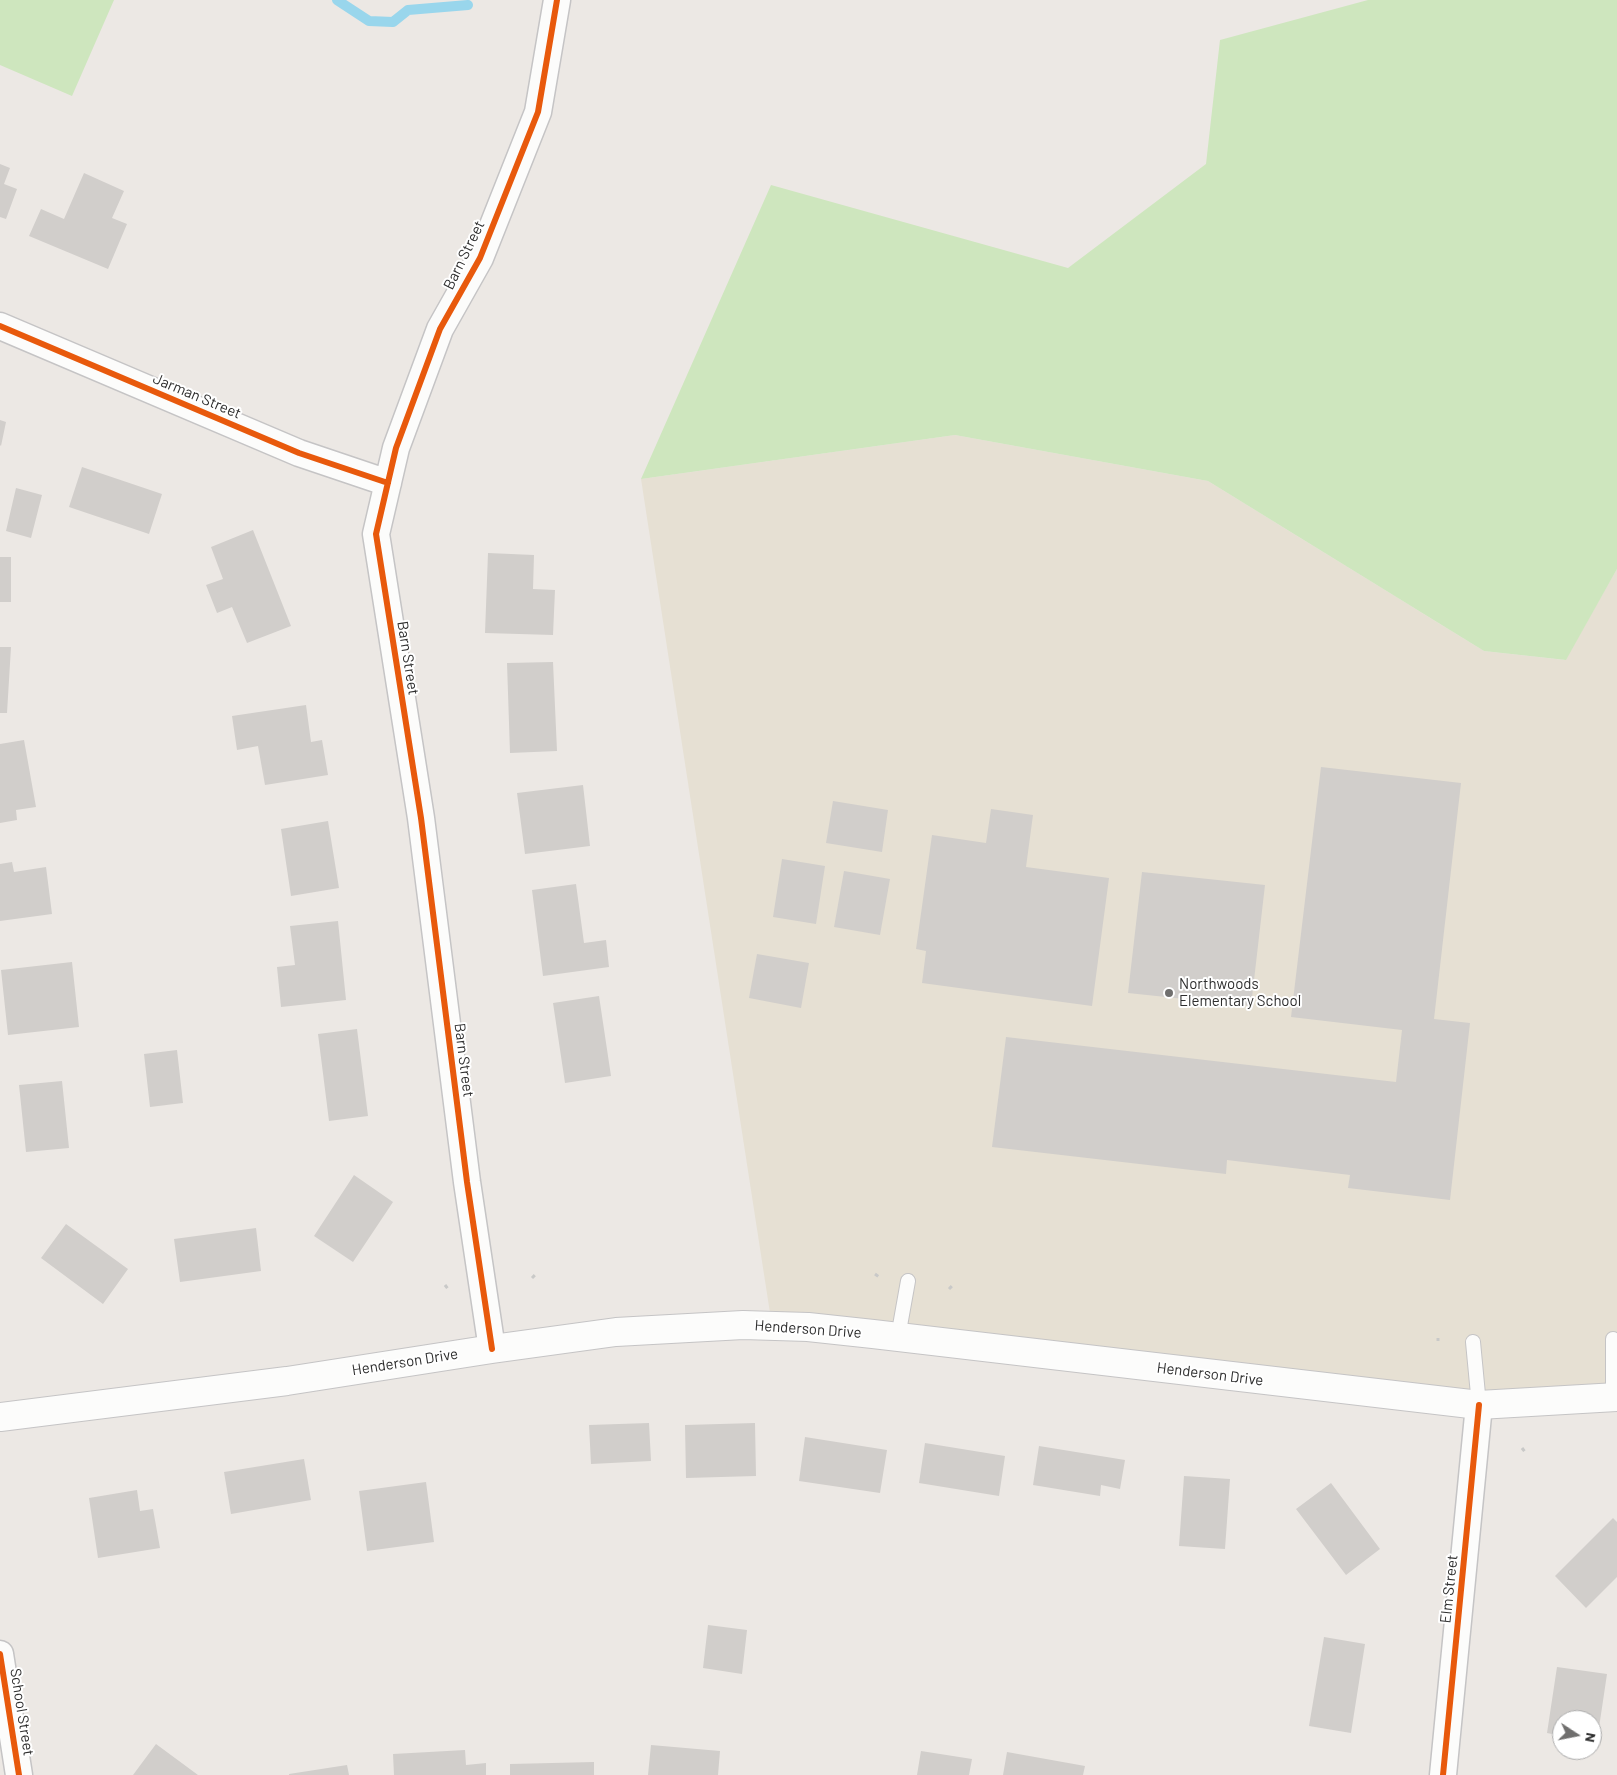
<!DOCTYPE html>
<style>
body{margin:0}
#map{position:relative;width:1617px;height:1775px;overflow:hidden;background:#ece8e4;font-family:Barlow,sans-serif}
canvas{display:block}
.north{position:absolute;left:1552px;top:1710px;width:50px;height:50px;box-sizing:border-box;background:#fff;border:1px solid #ababab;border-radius:50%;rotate:101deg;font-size:14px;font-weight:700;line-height:20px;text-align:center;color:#2e2e2e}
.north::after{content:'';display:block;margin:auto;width:18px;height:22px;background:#706f6e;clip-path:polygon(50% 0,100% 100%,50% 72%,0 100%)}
</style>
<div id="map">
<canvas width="1617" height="1775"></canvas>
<div class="north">N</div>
</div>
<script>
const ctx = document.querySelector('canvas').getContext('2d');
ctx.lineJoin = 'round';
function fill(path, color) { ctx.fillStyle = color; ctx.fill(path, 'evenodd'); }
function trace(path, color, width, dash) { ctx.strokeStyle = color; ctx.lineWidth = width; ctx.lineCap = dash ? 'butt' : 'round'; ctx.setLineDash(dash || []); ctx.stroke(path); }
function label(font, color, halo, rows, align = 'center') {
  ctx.font = font + ' Barlow,sans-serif'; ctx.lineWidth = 4; ctx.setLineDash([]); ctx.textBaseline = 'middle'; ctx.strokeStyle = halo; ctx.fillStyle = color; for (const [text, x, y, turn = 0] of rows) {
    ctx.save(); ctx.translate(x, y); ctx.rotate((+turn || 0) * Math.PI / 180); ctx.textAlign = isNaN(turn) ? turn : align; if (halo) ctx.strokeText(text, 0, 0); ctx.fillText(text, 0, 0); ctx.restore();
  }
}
fill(new Path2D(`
 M 955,435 L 1208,481 L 1484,651 L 1565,660 L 1617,569 L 1617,1397 L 1479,1405 L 772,1326 L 641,479 Z`), '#e6e0d3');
fill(new Path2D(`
 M 0,0 L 114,0 L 72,96 L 0,65 Z
 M 1368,0 L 1617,0 L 1617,569 L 1566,660 L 1484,651 L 1208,481 L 955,435 L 641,479 L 771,185 L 1068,268 L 1206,164 L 1220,40 Z`), '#cee6be');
trace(new Path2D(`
 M 337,0 L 369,21 L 393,22 L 408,10 L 468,5`), '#99d6ec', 10);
fill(new Path2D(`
 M 0,164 L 10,168 L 4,184 L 17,189 L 6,219 L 0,217 Z
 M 84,173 L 124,191 L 112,218 L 127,224 L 108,269 L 29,236 L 41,209 L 64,219 Z
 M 0,420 L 6,422 L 1,446 L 0,445 Z
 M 82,467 L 162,494 L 149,534 L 69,507 Z
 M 16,488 L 42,495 L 31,538 L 6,531 Z
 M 253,530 L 291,626 L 247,643 L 232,607 L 217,613 L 206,585 L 223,579 L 211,547 Z
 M 488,553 L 534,555 L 533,589 L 555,590 L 553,635 L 485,633 Z
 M 0,557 L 11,557 L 11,602 L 0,602 Z
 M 0,647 L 11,647 L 7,713 L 0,713 Z
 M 553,662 L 557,751 L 510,753 L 507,663 Z
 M 306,705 L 311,742 L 322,740 L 328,775 L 265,785 L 258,746 L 237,750 L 232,716 Z
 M 24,740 L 36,807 L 16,810 L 17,820 L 0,823 L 0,744 Z
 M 1321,767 L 1461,783 L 1434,1019 L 1470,1023 L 1450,1200 L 1348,1188 L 1350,1175 L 1227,1160 L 1226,1174 L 992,1147 L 1006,1037 L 1396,1082 L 1402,1030 L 1291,1017 Z
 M 583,785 L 590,846 L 525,854 L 517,793 Z
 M 833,801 L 888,810 L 882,852 L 826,843 Z
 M 991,809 L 1033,815 L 1026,867 L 1109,878 L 1092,1006 L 922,983 L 926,951 L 916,949 L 932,835 L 986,843 Z
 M 328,821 L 339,888 L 291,896 L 281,829 Z
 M 782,859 L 825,866 L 816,924 L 773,917 Z
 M 12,862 L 14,872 L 46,867 L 52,914 L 0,921 L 0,864 Z
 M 844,871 L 890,879 L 880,935 L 834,927 Z
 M 1142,872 L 1265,885 L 1251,1006 L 1128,993 Z
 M 576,884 L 584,943 L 606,940 L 609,967 L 543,976 L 532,890 Z
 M 338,921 L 346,1000 L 281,1007 L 277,967 L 295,965 L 290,926 Z
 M 757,954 L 809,963 L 801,1008 L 749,998 Z
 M 72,962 L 79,1027 L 8,1035 L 1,970 Z
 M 599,996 L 611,1076 L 565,1083 L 553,1003 Z
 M 357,1029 L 368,1116 L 329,1121 L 318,1034 Z
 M 177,1050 L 183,1103 L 150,1107 L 144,1054 Z
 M 62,1081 L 69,1148 L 26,1152 L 19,1085 Z
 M 354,1175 L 393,1202 L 353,1262 L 314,1236 Z
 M 66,1224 L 128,1269 L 103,1304 L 41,1258 Z
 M 256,1228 L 261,1271 L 180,1282 L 174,1239 Z
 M 649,1423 L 651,1461 L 591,1464 L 589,1425 Z
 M 755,1423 L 756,1476 L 686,1478 L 685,1425 Z
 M 805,1437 L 887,1450 L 880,1493 L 799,1481 Z
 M 925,1443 L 1005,1456 L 999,1496 L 919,1483 Z
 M 1039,1446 L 1125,1460 L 1120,1489 L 1101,1485 L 1100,1496 L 1033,1485 Z
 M 304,1459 L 311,1500 L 231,1514 L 224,1472 Z
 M 1184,1476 L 1230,1479 L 1225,1549 L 1179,1546 Z
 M 426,1482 L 434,1542 L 367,1551 L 359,1491 Z
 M 1331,1483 L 1380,1549 L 1346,1575 L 1296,1509 Z
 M 137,1490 L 140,1511 L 153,1509 L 160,1548 L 98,1558 L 89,1498 Z
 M 1613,1518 L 1617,1522 L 1617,1577 L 1586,1608 L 1555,1576 Z
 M 708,1625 L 747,1630 L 742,1674 L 703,1668 Z
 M 1324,1637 L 1365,1644 L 1351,1733 L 1309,1726 Z
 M 1557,1667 L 1607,1674 L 1597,1741 L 1592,1740 L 1592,1720 L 1562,1720 L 1562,1736 L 1547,1733 Z
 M 156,1744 L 198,1775 L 133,1775 Z
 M 651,1745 L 720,1751 L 718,1775 L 648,1775 Z
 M 465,1750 L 466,1765 L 486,1763 L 486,1775 L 394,1775 L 393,1754 Z
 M 921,1751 L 972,1759 L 969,1775 L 917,1775 Z
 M 1007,1752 L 1085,1766 L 1083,1775 L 1003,1775 Z
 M 594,1762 L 594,1775 L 510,1775 L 510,1764 Z
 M 347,1765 L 349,1775 L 289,1775 L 289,1774 Z`), '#d1cecb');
const lane = new Path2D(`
 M 898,1337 L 908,1281
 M 1613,1339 L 1613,1398
 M 1473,1342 L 1479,1405`);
const street = new Path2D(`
 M 0,326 L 299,453 L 388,483
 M 492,1349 L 467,1182 L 421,818 L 376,534 L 396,448 L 440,329 L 480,258 L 538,112 L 557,0
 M 0,1654 L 19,1775
 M 1443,1775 L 1479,1405`);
const secondary = new Path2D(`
 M 0,1417 L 287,1381 L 492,1349 L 616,1332 L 743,1325 L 808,1327 L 873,1334 L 1479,1405 L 1617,1397`);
trace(lane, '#c5c4c5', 16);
trace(street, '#c5c4c5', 29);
trace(secondary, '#c5c4c5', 30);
trace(new Path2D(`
 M 875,1274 L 879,1277
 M 532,1278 L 536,1274
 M 445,1285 L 448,1289
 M 949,1289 L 952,1286
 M 1438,1338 L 1438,1341
 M 1522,1448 L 1525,1452`), '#c9c9c8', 3, [4, 2.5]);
trace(lane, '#fcfcfb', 14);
trace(street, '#fcfcfb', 26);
trace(secondary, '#fcfcfb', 28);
trace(new Path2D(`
 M 0,326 L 299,453 L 388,483
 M 492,1349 L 467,1182 L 421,818 L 376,534 L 396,448 L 440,329 L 480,258 L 538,112 L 557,0
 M 0,1654 L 19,1775
 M 1443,1775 L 1479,1405`), '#e8590c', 6);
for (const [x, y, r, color] of [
 [1169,993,5,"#706f6e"]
]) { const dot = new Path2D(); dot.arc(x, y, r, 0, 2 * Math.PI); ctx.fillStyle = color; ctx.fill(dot); trace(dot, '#fff', 2); }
label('15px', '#2e2e2e', '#fff', [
 ["Barn Street",464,255,-64],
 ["Jarman Street",197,396,23],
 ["Barn Street",408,658,81],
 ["Barn Street",464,1060,83],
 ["Henderson Drive",808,1329,4],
 ["Henderson Drive",405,1362,-9],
 ["Henderson Drive",1210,1374,7],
 ["Elm Street",1449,1589,-84],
 ["School Street",22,1712,81]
]);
label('15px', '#2e2e2e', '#fff', [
 ["Northwoods",1179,984],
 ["Elementary School",1179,1001]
], 'left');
</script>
